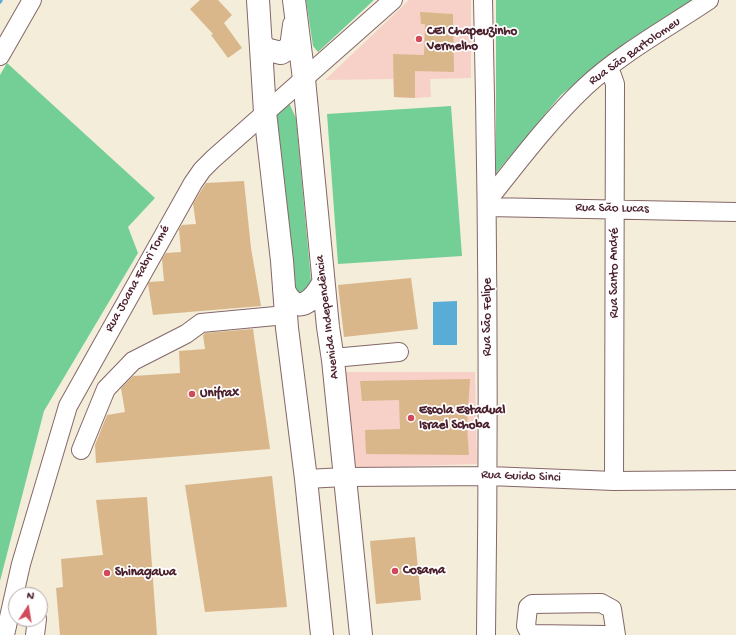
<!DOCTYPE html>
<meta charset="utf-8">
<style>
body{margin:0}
#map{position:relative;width:736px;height:635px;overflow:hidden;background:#f3edda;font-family:"Gochi Hand",sans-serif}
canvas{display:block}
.north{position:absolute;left:8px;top:587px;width:40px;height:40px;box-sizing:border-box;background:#fff;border:1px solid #b7a5aa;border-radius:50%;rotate:12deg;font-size:11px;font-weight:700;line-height:16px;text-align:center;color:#4a1f2b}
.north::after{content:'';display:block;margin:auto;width:14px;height:18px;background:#d1495b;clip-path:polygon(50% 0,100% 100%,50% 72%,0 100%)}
</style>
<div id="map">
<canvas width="736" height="635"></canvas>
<div class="north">N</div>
</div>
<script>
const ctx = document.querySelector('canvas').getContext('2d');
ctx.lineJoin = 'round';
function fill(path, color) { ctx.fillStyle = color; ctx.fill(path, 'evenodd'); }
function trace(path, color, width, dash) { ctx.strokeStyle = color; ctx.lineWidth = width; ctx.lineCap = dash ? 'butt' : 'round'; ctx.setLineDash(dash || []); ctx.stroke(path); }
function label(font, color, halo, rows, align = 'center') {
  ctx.font = font + ' "Gochi Hand",sans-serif'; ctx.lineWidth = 3.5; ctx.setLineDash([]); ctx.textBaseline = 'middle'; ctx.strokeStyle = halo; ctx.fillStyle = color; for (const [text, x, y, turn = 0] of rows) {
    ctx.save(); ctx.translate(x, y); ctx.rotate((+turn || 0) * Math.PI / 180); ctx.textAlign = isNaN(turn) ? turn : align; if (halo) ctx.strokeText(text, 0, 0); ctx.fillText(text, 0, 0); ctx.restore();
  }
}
fill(new Path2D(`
 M 409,0 L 471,0 L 471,78 L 430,79 L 431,97 L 415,98 L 394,97 L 393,79 L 325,80 Z
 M 343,372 L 475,372 L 477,464 L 350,468 Z`), '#f7d1c7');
fill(new Path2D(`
 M 306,0 L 374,0 L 318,52 L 313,46 Z
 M 496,0 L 693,0 L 621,48 L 561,95 L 496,173 Z
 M 7,63 L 155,198 L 128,227 L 138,253 L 44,411 L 0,581 L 0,75 Z
 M 285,102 L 290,105 L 296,118 L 312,292 L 306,299 L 288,291 L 271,113 Z
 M 451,106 L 462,256 L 338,264 L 327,114 Z`), '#74cf96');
fill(new Path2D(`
 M 457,301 L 457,345 L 433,345 L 433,302 Z`), '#59acd5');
trace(new Path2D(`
 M 0,2 L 1,0`), '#59acd5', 3.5);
fill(new Path2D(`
 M 200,0 L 218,0 L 232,15 L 224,23 L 242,48 L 228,58 L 211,35 L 213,34 L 190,9 Z
 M 420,12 L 453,14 L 454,72 L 415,71 L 415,98 L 394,97 L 393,54 L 424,55 L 425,24 L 421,24 Z
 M 244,181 L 251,248 L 261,306 L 153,315 L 148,284 L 149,282 L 164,281 L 162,259 L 166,253 L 181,252 L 179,229 L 182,225 L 196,224 L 193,204 L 202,189 L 206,183 Z
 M 411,278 L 418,329 L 344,337 L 338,285 Z
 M 253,329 L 270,449 L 96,463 L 95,445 L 107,415 L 125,412 L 121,388 L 133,376 L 180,373 L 179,351 L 205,349 L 203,335 L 205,333 Z
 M 470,379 L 467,427 L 469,455 L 366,454 L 365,430 L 400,429 L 399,400 L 362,401 L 360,381 Z
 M 272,476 L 287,607 L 205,612 L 185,485 Z
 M 147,497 L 157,635 L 60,635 L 56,588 L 63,587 L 61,559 L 103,555 L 96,500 Z
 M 415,537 L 421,600 L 376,604 L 370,541 Z`), '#dab78a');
const minor = new Path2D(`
 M 483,0 C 488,212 489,423 486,635
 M 0,56 L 32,0
 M 609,67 L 615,84 L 614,481
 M 488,200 C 519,161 549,121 585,87 C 620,54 669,27 709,0
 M 488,207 L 736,212
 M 333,358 L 399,352
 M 81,450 L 106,389 L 133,361 L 186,334 L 201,323 L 286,315
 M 306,479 L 345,477 L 489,476 L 614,481 L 736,480
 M 5,635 L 21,564 L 68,406 L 193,183 L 202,170 L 213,159 L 393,0
 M 35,635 L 37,619
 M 605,635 L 530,634 L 526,626 L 528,607 L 532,604 L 601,603 L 612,609 L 616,635`);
const major = new Path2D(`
 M 258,0 L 265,112 L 282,261 L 287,328 L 306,479 L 322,635
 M 294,0 L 304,79 L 328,327 L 333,360 L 361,635
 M 261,42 L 265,49 L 281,53 L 291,47 L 294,25
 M 284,290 C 297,317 313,301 323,283`);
trace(minor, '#856768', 20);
trace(major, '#856768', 24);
trace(minor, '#fff', 18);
trace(major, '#fff', 22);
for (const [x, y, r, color] of [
 [419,39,4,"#d1495b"],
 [192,394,4,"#d1495b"],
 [411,418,4,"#d1495b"],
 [395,571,4,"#d1495b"],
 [107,573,4,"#d1495b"]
]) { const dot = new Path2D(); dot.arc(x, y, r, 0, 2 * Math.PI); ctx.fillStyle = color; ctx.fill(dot); trace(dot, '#fff', 1.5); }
label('bold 13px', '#4a1f2b', '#fff', [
 ["CEI Chapeuzinho",427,32],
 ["Vermelho",427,47],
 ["Unifrax",200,394],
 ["Escola Estadual",419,411],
 ["Israel Schoba",419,426],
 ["Cosama",403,571],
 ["Shinagawa",115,573]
], 'left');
label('13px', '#4a1f2b', '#fff', [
 ["Rua São Bartolomeu",635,52,-35],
 ["Rua São Lucas",612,209,1],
 ["Rua Santo André",615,273,-90],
 ["Rua Joana Fabri Tomé",138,279,-61],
 ["Avenida Independência",328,317,-97],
 ["Rua São Felipe",488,317,-90],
 ["Rua Guido Sinci",521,477,2]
]);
</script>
